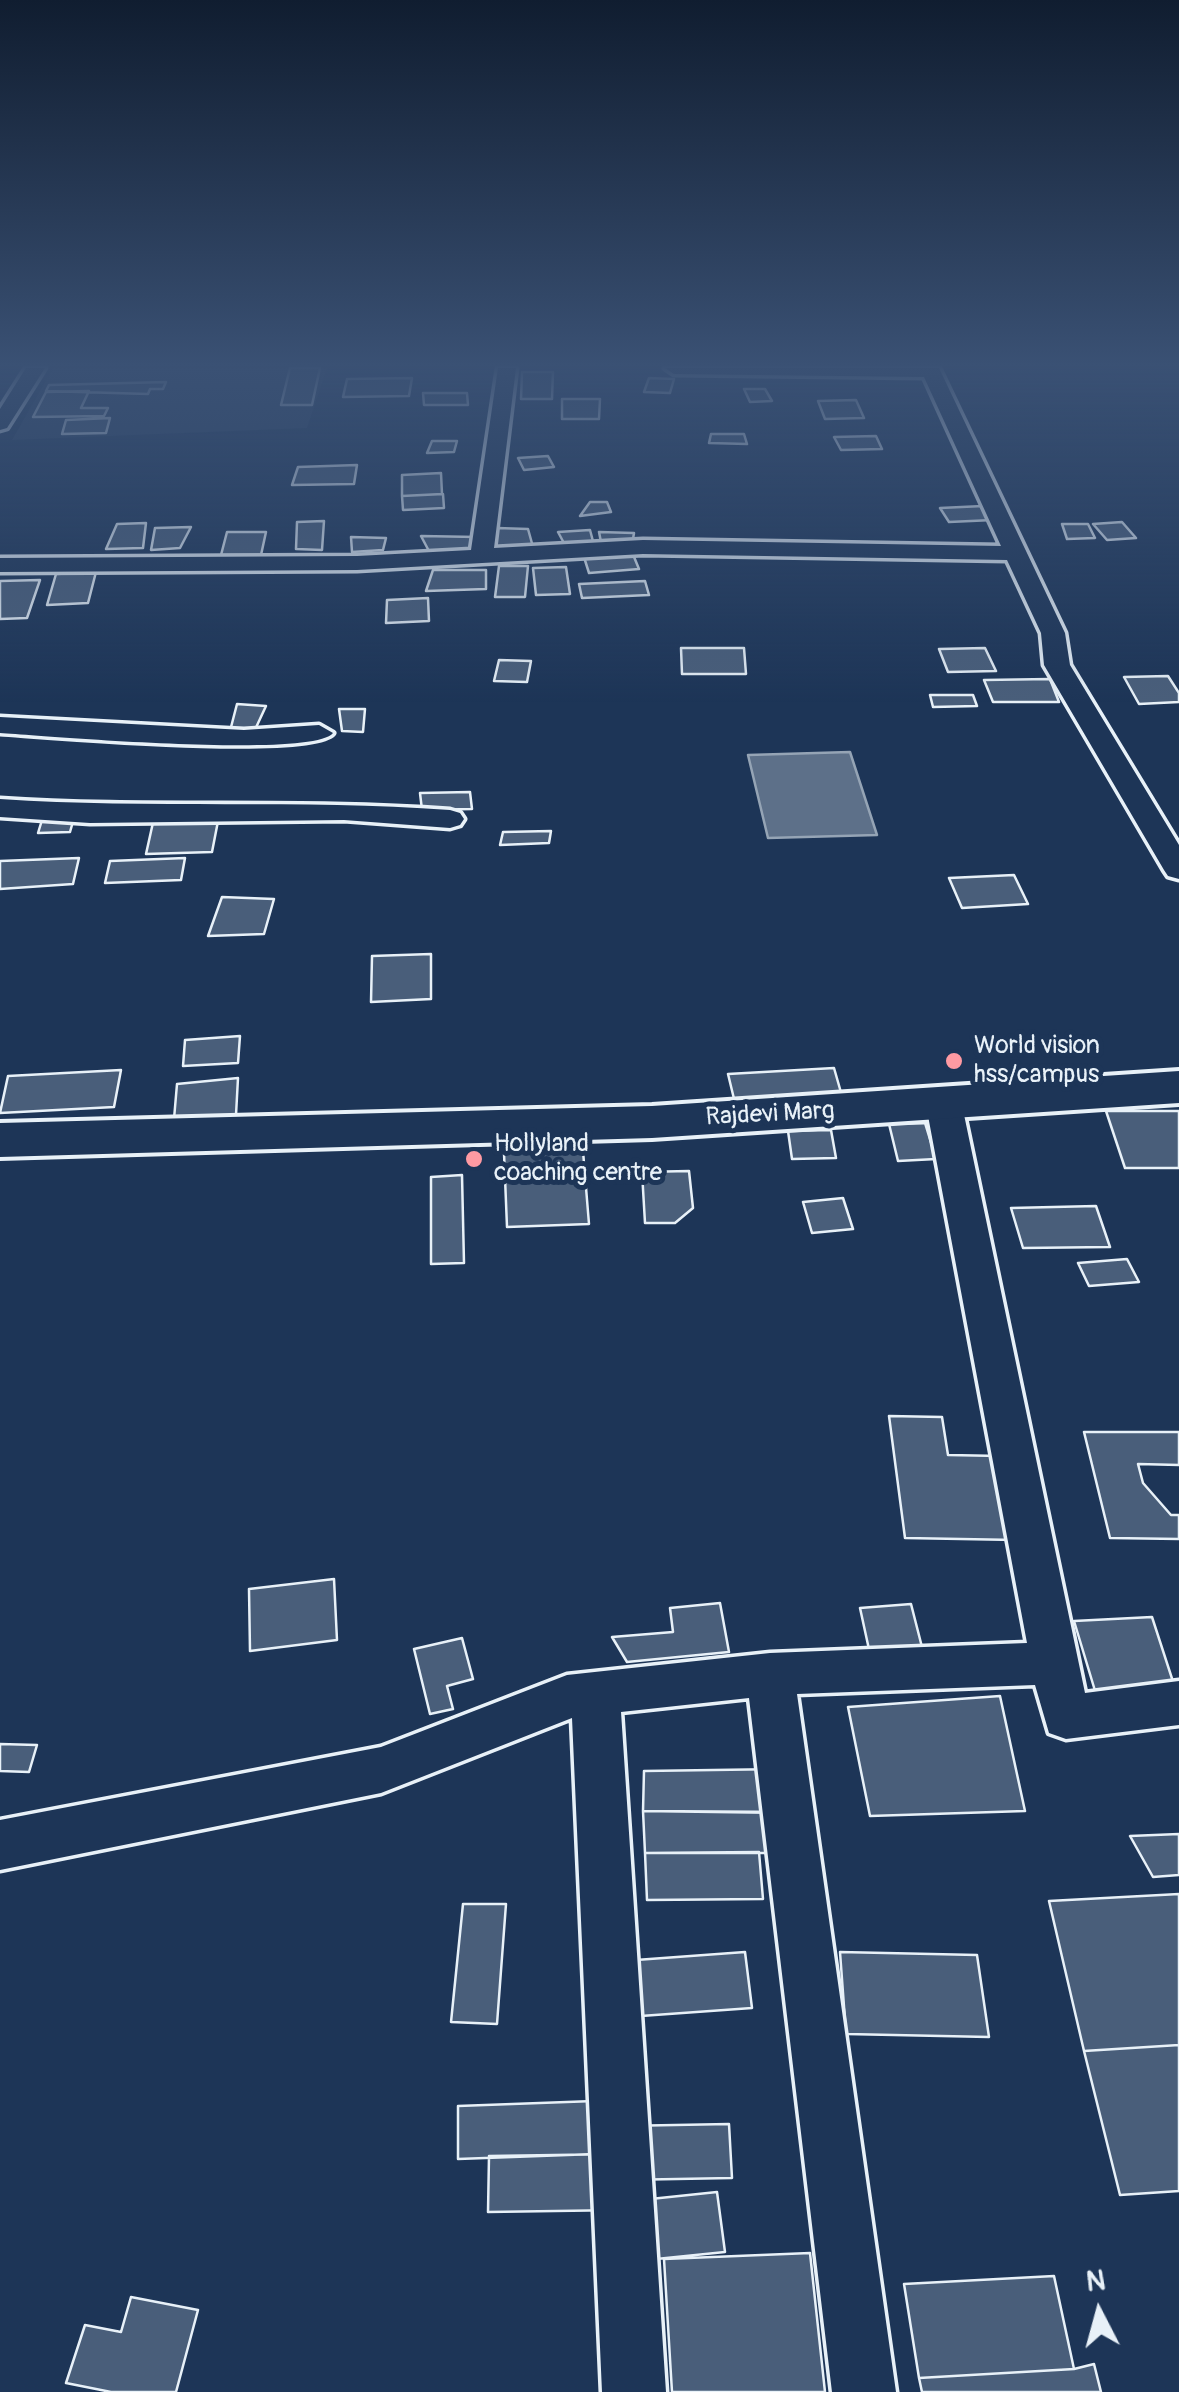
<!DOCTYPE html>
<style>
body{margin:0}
#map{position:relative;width:1179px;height:2392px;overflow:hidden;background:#1d3557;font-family:Pangolin,sans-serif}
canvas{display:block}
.north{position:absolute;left:1049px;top:2262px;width:100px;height:100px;-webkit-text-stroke:8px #1d3557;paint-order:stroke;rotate:354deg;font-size:28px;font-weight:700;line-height:40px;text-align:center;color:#e8f1f8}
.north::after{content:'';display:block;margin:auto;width:35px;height:45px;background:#e8f1f8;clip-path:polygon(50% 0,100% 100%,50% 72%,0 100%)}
</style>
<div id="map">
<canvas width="1179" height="2392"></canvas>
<div class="north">N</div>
</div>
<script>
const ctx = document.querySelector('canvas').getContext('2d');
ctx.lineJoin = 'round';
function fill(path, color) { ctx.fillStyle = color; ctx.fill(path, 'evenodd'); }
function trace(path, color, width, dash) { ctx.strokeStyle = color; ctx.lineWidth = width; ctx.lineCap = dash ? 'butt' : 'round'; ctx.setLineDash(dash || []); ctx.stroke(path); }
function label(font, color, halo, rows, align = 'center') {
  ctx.font = font + ' Pangolin,sans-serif'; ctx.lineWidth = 10; ctx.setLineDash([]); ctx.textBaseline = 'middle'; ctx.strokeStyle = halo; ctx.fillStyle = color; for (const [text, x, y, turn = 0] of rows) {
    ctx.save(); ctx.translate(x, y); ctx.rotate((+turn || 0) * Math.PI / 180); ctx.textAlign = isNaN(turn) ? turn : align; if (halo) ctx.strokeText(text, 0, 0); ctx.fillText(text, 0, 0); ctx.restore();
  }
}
fill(new Path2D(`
 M 53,368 L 327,368 L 307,428 L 12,440 Z`), '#2a4162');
const water = new Path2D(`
 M 850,752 L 877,835 L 768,838 L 748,755 Z`);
fill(water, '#5d7089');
trace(water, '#95a4b5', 2.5);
const building = new Path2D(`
 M 290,368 L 320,368 L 312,405 L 281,405 Z
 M 522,372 L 553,372 L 552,399 L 521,399 Z
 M 412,378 L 409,396 L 343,397 L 347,379 Z
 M 649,378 L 674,379 L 670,393 L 644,392 Z
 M 166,382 L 163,389 L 150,389 L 148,394 L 46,391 L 49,385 Z
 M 744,389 L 765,389 L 772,401 L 750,402 Z
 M 89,391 L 81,408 L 108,408 L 104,416 L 33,417 L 46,392 Z
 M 423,393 L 467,393 L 468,405 L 424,405 Z
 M 562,399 L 600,399 L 599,419 L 562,419 Z
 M 856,400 L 864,418 L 825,419 L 818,401 Z
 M 110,418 L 106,433 L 62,434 L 66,420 Z
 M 711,434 L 744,434 L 747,444 L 709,443 Z
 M 876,436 L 882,449 L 841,450 L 834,437 Z
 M 432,441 L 457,441 L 454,452 L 427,453 Z
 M 548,456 L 554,467 L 524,470 L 518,458 Z
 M 357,465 L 354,484 L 292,485 L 298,467 Z
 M 441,473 L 442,494 L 402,496 L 402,475 Z
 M 443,494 L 444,508 L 403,510 L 402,496 Z
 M 590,502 L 607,502 L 611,512 L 580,516 Z
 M 983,506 L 993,520 L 949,522 L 940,508 Z
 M 324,521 L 322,550 L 296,549 L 297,522 Z
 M 1122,522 L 1136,538 L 1107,540 L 1093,524 Z
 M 146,523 L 143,548 L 106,549 L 117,524 Z
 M 1062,524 L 1088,524 L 1095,538 L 1067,539 Z
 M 191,527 L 180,548 L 151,550 L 155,528 Z
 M 497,528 L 528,529 L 533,547 L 493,547 Z
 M 590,530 L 594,545 L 565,545 L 558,532 Z
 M 227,532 L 266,532 L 261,555 L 221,555 Z
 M 599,532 L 634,533 L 632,545 L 602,547 Z
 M 421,536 L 477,537 L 476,550 L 430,553 Z
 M 351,537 L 386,538 L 383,550 L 352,552 Z
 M 632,552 L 639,569 L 589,573 L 583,554 Z
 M 499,566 L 528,566 L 525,597 L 495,597 Z
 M 566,567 L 570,594 L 536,595 L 533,568 Z
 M 433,570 L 486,570 L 486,589 L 426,591 Z
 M 96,572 L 88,603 L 47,605 L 56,574 Z
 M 40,580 L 27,618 L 0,619 L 0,581 Z
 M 645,581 L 649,595 L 582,598 L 579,584 Z
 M 428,598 L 429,621 L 386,623 L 387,600 Z
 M 681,648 L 744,648 L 746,674 L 682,674 Z
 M 985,648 L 996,671 L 948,672 L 939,649 Z
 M 499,660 L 531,661 L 527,682 L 494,681 Z
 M 1168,676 L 1179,693 L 1179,702 L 1139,704 L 1124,677 Z
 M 1050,679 L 1059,702 L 993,702 L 984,680 Z
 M 930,695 L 973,695 L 977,706 L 933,707 Z
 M 237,704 L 266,706 L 253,734 L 230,731 Z
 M 339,709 L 365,709 L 363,732 L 342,731 Z
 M 470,792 L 472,809 L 422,810 L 420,793 Z
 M 219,816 L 212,852 L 146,854 L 154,818 Z
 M 74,818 L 70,832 L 38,833 L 42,820 Z
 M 551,831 L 549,843 L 500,845 L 503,832 Z
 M 79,858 L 73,884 L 0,889 L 0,861 Z
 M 185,858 L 181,880 L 105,883 L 110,861 Z
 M 1014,875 L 1028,904 L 962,908 L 949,878 Z
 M 222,897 L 274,899 L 264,934 L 208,936 Z
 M 431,954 L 431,999 L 371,1002 L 372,956 Z
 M 240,1036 L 238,1063 L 183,1066 L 185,1040 Z
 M 834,1068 L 842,1096 L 735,1103 L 728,1074 Z
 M 121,1070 L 114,1107 L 0,1113 L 8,1076 Z
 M 238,1078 L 236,1115 L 174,1119 L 177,1084 Z
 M 1106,1111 L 1179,1111 L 1179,1168 L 1125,1168 Z
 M 925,1123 L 936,1159 L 898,1161 L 889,1124 Z
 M 831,1130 L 836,1158 L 792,1159 L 788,1131 Z
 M 583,1151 L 589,1224 L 507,1227 L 504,1153 Z
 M 689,1171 L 693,1208 L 675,1223 L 645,1223 L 642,1172 Z
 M 462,1175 L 464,1263 L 431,1264 L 431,1177 Z
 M 843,1198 L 853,1229 L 812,1233 L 803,1202 Z
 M 1096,1206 L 1110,1247 L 1023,1248 L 1011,1208 Z
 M 1127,1259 L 1139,1282 L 1089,1286 L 1078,1263 Z
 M 889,1416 L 942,1417 L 948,1455 L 1001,1456 L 1016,1540 L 905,1538 Z
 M 1084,1432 L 1179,1432 L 1179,1465 L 1138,1464 L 1143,1483 L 1171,1515 L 1179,1515 L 1179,1539 L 1110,1538 Z
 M 334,1579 L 337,1640 L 250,1651 L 249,1589 Z
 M 720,1603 L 729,1652 L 627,1662 L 612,1637 L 673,1632 L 670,1608 Z
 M 911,1604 L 923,1651 L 870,1654 L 860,1608 Z
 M 1152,1617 L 1179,1700 L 1099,1704 L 1074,1621 Z
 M 462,1638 L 473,1679 L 447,1686 L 453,1709 L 430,1714 L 414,1649 Z
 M 1000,1696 L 1025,1811 L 870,1816 L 848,1707 Z
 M 0,1744 L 37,1745 L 29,1772 L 0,1771 Z
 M 783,1769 L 789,1812 L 643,1811 L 644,1771 Z
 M 643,1811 L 787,1813 L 790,1853 L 645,1853 Z
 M 1179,1834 L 1179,1875 L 1153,1877 L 1130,1836 Z
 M 759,1852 L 763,1899 L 647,1900 L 645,1853 Z
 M 1179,1894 L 1179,2045 L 1084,2051 L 1049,1901 Z
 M 463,1904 L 506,1904 L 497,2024 L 451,2022 Z
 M 745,1952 L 752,2008 L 641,2016 L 636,1960 Z
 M 840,1952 L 977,1955 L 989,2037 L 846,2034 Z
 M 1179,2045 L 1179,2191 L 1120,2195 L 1084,2051 Z
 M 594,2101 L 595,2154 L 458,2159 L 458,2106 Z
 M 729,2124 L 732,2178 L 622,2180 L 621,2126 Z
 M 621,2154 L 623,2210 L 488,2212 L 489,2156 Z
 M 717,2192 L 725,2252 L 627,2262 L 622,2202 Z
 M 810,2253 L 825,2392 L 672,2392 L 664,2259 Z
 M 1054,2276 L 1074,2369 L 919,2378 L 904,2284 Z
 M 131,2297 L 198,2310 L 176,2392 L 111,2392 L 66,2383 L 85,2325 L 121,2332 Z
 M 1094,2364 L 1101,2392 L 922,2392 L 919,2378 L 1074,2369 Z`);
fill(building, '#495e7a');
trace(building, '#e8f1f8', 2.5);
const street = new Path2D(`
 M 26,368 L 45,368 L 7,428 L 0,430 L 0,409 Z
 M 498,368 L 516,368 L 494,548 L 643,540 L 1001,546 L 924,377 L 674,374 L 665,368 L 939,368 L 1065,633 L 1070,665 L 1179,845 L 1179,879 L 1168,876 L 1164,870 L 1044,665 L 1041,633 L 1007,560 L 643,554 L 357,570 L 0,572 L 0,558 L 357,556 L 471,550 Z
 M 0,717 L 244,730 L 319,725 L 333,733 C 312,759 47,736 0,733 Z
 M 0,799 C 151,809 299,799 450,810 L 460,813 L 464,819 L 460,825 L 450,828 L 344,820 L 90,823 L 0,817 Z
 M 944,1094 L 957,1097 L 962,1105 L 1085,1693 L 1179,1681 L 1179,1725 L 1066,1739 L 1049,1733 L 1035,1685 L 797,1694 L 896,2392 L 832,2392 L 749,1698 L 621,1712 L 666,2392 L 602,2392 L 572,1718 L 381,1793 L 0,1870 L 0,1820 L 381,1747 L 567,1675 L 770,1653 L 1027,1643 L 926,1105 L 931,1097 Z`);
const secondary = new Path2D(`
 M 1179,1071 L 1179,1103 L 652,1138 L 0,1157 L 0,1123 L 652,1106 Z`);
trace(street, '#e8f1f8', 7);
trace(secondary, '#e8f1f8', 8);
fill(street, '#1d3557');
fill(secondary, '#1d3557');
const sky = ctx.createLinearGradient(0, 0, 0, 703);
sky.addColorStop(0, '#101d30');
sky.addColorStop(0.52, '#3a5174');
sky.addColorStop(1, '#3a517400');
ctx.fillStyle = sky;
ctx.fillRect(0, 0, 1179, 703);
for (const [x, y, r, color] of [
 [954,1061,10,"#ff9aa2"],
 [474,1159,10,"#ff9aa2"]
]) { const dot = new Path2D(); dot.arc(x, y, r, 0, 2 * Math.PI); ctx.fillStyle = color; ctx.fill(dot); trace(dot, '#1d3557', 4); }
label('25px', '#e8f1f8', '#1d3557', [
 ["World vision",974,1047],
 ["hss/campus",974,1076],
 ["Hollyland",494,1145],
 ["coaching centre",494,1174]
], 'left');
label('25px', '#e8f1f8', '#1d3557', [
 ["Rajdevi Marg",770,1115,-3]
]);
</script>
